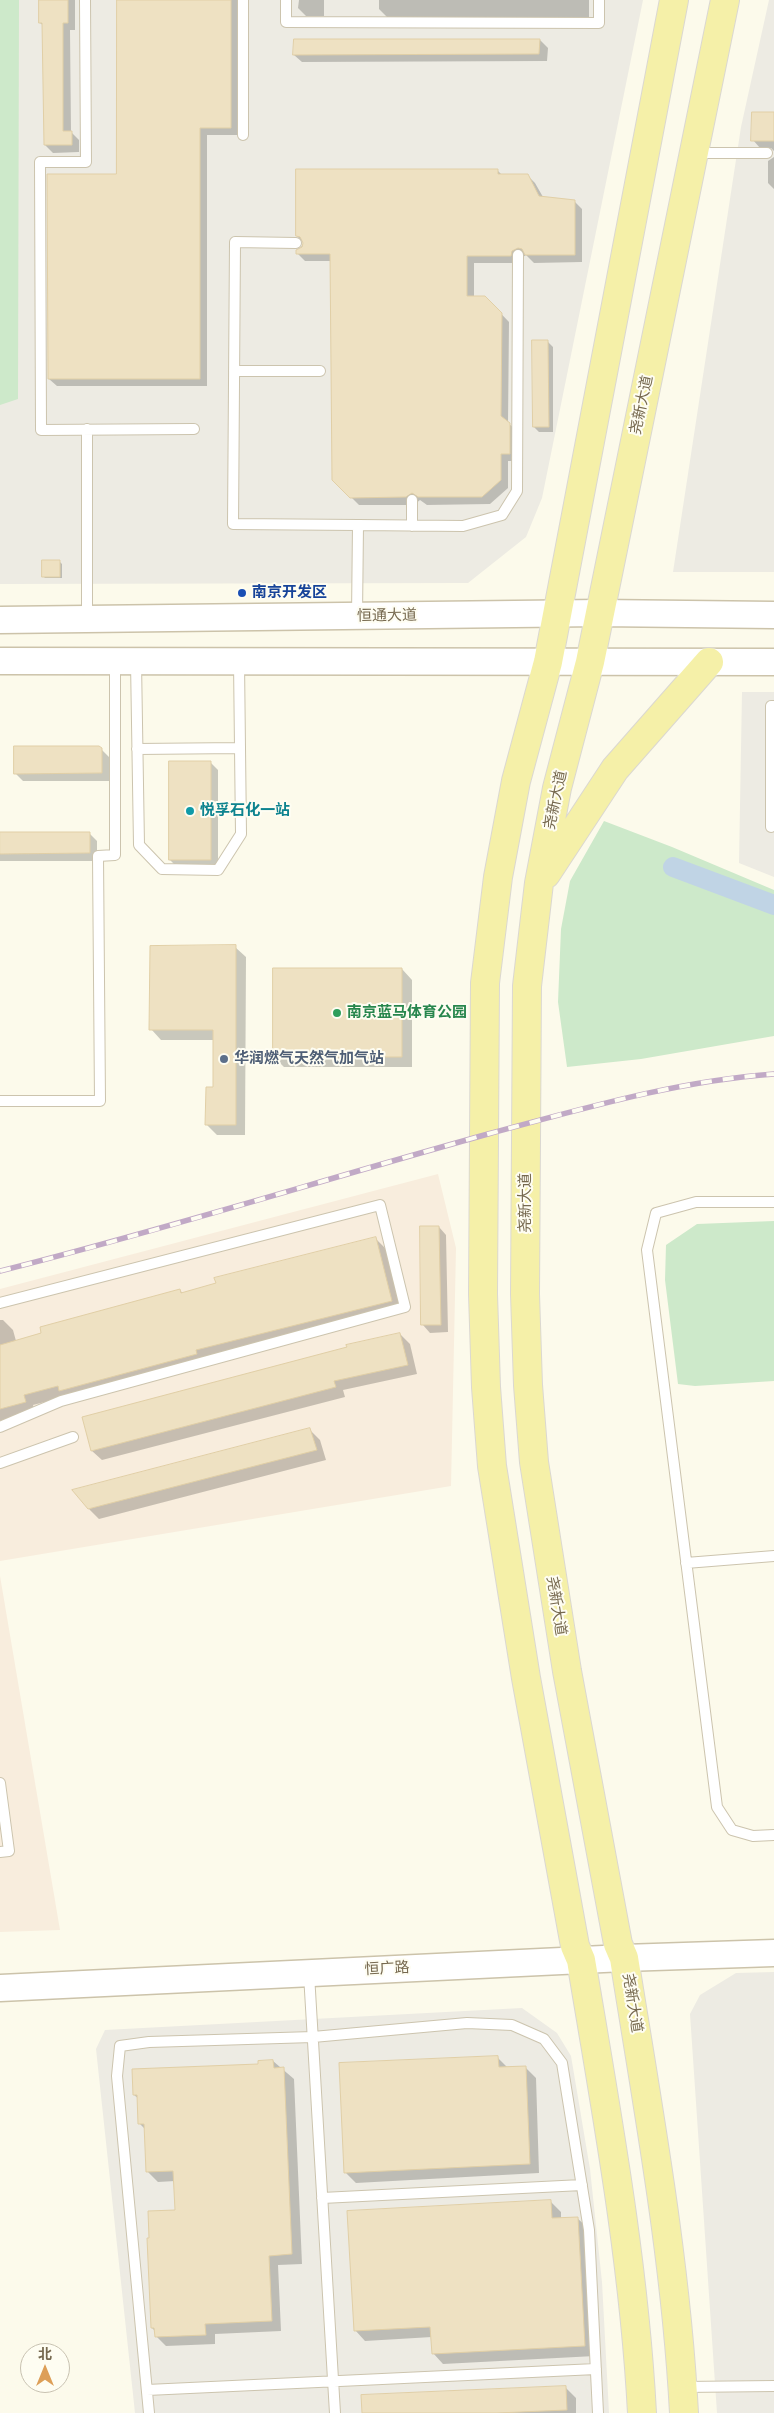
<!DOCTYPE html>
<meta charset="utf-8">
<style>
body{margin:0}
#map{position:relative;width:774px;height:2413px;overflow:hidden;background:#fcfaeb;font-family:Manrope,"Noto Sans SC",sans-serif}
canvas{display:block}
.north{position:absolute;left:20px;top:2343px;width:50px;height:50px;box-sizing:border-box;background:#fefdf2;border:1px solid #c8c2b1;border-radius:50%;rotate:0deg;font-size:14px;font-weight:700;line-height:20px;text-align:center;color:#76694f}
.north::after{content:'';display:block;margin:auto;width:18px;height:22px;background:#dd9f58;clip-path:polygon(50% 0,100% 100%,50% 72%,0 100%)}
</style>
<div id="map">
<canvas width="774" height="2413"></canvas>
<div class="north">北</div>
</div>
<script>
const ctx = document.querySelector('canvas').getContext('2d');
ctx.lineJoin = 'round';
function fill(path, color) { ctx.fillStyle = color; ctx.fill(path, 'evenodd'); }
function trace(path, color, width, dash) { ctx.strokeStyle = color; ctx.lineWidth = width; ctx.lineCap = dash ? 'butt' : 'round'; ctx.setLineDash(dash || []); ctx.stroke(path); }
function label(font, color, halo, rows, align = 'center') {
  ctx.font = font + ' Manrope,"Noto Sans SC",sans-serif'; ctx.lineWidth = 4; ctx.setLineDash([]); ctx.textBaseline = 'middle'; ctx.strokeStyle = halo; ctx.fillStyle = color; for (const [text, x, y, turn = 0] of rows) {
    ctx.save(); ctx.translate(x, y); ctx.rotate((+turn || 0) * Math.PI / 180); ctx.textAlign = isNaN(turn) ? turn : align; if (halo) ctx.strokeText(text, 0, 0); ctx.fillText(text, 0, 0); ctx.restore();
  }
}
fill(new Path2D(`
 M 438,1174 L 456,1248 L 451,1486 L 0,1561 L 0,1289 Z
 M 0,1576 L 60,1930 L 0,1932 Z`), '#f8eddd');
fill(new Path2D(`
 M 0,0 L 643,0 L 542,498 L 526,537 L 468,583 L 0,584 Z
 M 769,0 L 774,0 L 774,572 L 673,572 L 741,127 Z
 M 742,692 L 774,692 L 774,877 L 739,863 Z
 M 774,1972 L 774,2413 L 717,2413 L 690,2014 L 700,1995 L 736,1973 Z
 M 522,2008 L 557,2033 L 571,2056 L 590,2169 L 602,2282 L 609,2413 L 135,2413 L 96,2049 L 105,2030 Z`), '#edebe3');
fill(new Path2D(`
 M 0,0 L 19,0 L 18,399 L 0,405 Z
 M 604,821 L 672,847 L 774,890 L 774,1036 L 641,1059 L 567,1067 L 558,1002 L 561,929 L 570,881 Z
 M 774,1221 L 774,1381 L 695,1386 L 678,1384 L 665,1280 L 666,1245 L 697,1224 Z`), '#cde9ca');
fill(new Path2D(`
 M 40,0 L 75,0 L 75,30 L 70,30 L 71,132 L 79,140 L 79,152 L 53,153 L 45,145 L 44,26 L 40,23 Z
 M 118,0 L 239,0 L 239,135 L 207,135 L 207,386 L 57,386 L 49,379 L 118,175 Z
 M 299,0 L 324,0 L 324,16 L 306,16 L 298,8 Z
 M 379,0 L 589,0 L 589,18 L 387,17 L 379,9 Z
 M 540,40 L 548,48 L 547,61 L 302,62 L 294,55 Z
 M 774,113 L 774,151 L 771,148 L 760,148 L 753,140 Z
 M 774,157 L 774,189 L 768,183 L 768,161 Z
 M 498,171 L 502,175 L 527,175 L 535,183 L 543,197 L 575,202 L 582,209 L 582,262 L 534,263 L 526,255 L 520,259 L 519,263 L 474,263 L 474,297 L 485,297 L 509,322 L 508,423 L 518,432 L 518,461 L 508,461 L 508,488 L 490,504 L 427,505 L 420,500 L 414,505 L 359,505 L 333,479 L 331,261 L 305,261 L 297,253 L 304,243 L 297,236 Z
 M 548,342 L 553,347 L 553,432 L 539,432 L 534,427 Z
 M 59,561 L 62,564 L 62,578 L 45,578 L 43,576 Z
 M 99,747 L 109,757 L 109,781 L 23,781 L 15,773 Z
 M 210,762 L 218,770 L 218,868 L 178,868 L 170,860 Z
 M 0,833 L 89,833 L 97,841 L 97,861 L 0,861 Z
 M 235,947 L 246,957 L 245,1135 L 217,1135 L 207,1125 L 214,1089 L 214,1040 L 161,1040 L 151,1029 Z
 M 402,969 L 412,980 L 412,1067 L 284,1067 L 274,1057 Z
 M 439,1227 L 446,1235 L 448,1332 L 430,1333 L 423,1325 Z
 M 375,1238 L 386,1249 L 402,1311 L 33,1405 L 35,1412 L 0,1421 L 0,1320 L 3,1320 L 13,1330 L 16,1341 L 180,1290 L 183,1294 Z
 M 400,1334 L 410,1344 L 417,1374 L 343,1390 L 345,1397 L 102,1460 L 92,1451 Z
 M 310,1430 L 320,1440 L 326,1460 L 99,1519 L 89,1509 Z
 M 497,2057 L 508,2068 L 525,2067 L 536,2078 L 539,2173 L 356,2183 L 346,2173 Z
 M 273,2061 L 294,2079 L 302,2264 L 278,2265 L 281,2331 L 215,2334 L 215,2344 L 166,2346 L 156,2336 L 156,2332 L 152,2328 L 176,2211 L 175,2181 L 158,2182 L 148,2172 L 146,2130 L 140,2124 L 139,2099 L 134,2095 Z
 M 551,2202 L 561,2212 L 561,2219 L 577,2218 L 588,2228 L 595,2356 L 443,2364 L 433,2353 L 432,2337 L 365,2341 L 355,2330 Z
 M 565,2387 L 576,2398 L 576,2413 L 363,2413 Z`), '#0003');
trace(new Path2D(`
 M 673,867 L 774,905`), '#c0d4e5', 20);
const building = new Path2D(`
 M 39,0 L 68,0 L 68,23 L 63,23 L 63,131 L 72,131 L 72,145 L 44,145 L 42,23 L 39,23 Z
 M 117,0 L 231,0 L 231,128 L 200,128 L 200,379 L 48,379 L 47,174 L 116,174 Z
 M 294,39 L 540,39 L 539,54 L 293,55 Z
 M 752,112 L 774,112 L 774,141 L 751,141 Z
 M 296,169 L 498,169 L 498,174 L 528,174 L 539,196 L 575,200 L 575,255 L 525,255 L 522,249 L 518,248 L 512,251 L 511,256 L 467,256 L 467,296 L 485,296 L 502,313 L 501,416 L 510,423 L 510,454 L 501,454 L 501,480 L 482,497 L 418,497 L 412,493 L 406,497 L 350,498 L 332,480 L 330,254 L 296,254 L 296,250 L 302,247 L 303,243 L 300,237 L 296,236 Z
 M 532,340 L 548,340 L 549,427 L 533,427 Z
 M 42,560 L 60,560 L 60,577 L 42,577 Z
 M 14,746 L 99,746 L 102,748 L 102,773 L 14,774 Z
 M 169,761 L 211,761 L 211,860 L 169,860 Z
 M 0,832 L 90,832 L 90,853 L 0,854 Z
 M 236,945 L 236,1125 L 205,1125 L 206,1087 L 213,1087 L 213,1030 L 149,1030 L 150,946 Z
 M 273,968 L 402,968 L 402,1057 L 273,1057 Z
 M 420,1226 L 439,1226 L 441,1325 L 421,1325 Z
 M 376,1237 L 392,1301 L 196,1350 L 197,1354 L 59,1391 L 58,1386 L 24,1395 L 26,1402 L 0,1409 L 0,1345 L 41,1333 L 40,1327 L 180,1289 L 181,1293 L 216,1283 L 214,1278 Z
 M 400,1333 L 408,1365 L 334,1381 L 336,1387 L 91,1451 L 82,1417 L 347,1347 L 346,1345 Z
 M 310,1428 L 317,1450 L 88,1509 L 72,1490 Z
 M 498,2056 L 499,2067 L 526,2066 L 530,2164 L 344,2173 L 339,2063 Z
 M 273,2060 L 274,2068 L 284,2067 L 292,2254 L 269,2256 L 272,2321 L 205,2324 L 206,2335 L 155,2337 L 154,2328 L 151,2328 L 147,2238 L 149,2238 L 148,2211 L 175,2210 L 173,2171 L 146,2172 L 144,2124 L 138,2124 L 137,2095 L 133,2095 L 132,2069 L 258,2064 L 258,2061 Z
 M 551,2200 L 552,2218 L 578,2217 L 585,2346 L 432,2354 L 430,2327 L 354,2331 L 347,2211 Z
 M 566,2386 L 567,2410 L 497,2413 L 362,2413 L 361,2395 Z`);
fill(building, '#eee1c2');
trace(building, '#e1cfa6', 1);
const lane = new Path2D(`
 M 85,0 L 86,162 L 40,162 L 41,430 L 194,429
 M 243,0 L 243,135
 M 286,0 L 286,22 L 599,23 L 599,0
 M 695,153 L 767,153
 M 296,243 L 235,242 L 233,524 L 358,525 L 357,616
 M 234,371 L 320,371
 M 87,429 L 87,618
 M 412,500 L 412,526
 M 358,525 L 463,526 L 502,515 L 517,491 L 518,255
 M 136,662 L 139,845 L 162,869 L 218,870 L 241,834 L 239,662
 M 137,749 L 240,748
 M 771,827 L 771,706 L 774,706
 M 0,1101 L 100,1101 L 98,856 L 115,855 L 115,662
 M 774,1202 L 696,1202 L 656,1213 L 647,1250 L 717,1807 L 732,1830 L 753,1836 L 774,1835
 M 0,1303 L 380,1205 L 405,1307 L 61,1401 L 0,1427
 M 0,1463 L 73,1437
 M 686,1563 L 774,1556
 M 0,1783 L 9,1851 L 0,1852
 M 309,1974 L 335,2413
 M 322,2198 L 582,2185
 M 683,2387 L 774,2386
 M 147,2390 L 596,2369
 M 149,2413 L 117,2076 L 120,2046 L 149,2042 L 313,2037 L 467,2023 L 512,2025 L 544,2039 L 562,2063 L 589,2230 L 598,2413`);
const secondary = new Path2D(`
 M 0,620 L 600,613 L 774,615
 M 0,661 L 774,662
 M 0,1988 L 624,1958 L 774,1953`);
const primary = new Path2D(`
 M 546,874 L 615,769 L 709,662
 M 642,2413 C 634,2261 606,2110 581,1960 L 575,1946 L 526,1678 L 492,1466 L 486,1387 L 483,1294 L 485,983 L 498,877 L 516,781 L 548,662 L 674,0
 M 684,2413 C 676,2260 648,2109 624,1958 L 618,1944 L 567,1671 L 534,1462 L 528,1385 L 525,1294 L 527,986 L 539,883 L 557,788 L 590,662 L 725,0`);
trace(lane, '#ccc4ae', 12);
trace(secondary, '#ccc3aa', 29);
trace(primary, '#dbd8d1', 30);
trace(lane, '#fff', 10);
trace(secondary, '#fff', 26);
trace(primary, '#f5f0a8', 28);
const rail = new Path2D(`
 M 0,1271 C 164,1230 325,1179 488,1134 C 582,1109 676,1081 774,1074`);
trace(rail, '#c1a9c6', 5.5);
trace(rail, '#fefdf2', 4, [11]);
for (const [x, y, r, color] of [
 [242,593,5,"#1a4fb4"],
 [190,811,5,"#0f9aa8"],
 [337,1013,5,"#2e9e5b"],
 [224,1059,5,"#5c6f8a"]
]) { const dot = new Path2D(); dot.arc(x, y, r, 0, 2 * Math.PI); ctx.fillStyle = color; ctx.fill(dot); trace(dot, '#fefdf2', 2); }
label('15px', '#76694f', '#fefdf2', [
 ["尧新大道",642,405,-78],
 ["恒通大道",387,616,-1],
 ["尧新大道",556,800,-78],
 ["尧新大道",526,1203,-90],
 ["尧新大道",556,1606,81],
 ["恒广路",387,1969,-3],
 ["尧新大道",632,2003,81]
]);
label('bold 15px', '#164399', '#fefdf2', [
 ["南京开发区",252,593]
], 'left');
label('bold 15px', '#0d838f', '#fefdf2', [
 ["悦孚石化一站",200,811]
], 'left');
label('bold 15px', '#27864d', '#fefdf2', [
 ["南京蓝马体育公园",347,1013]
], 'left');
label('bold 15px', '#4e5e75', '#fefdf2', [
 ["华润燃气天然气加气站",234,1059]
], 'left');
</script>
